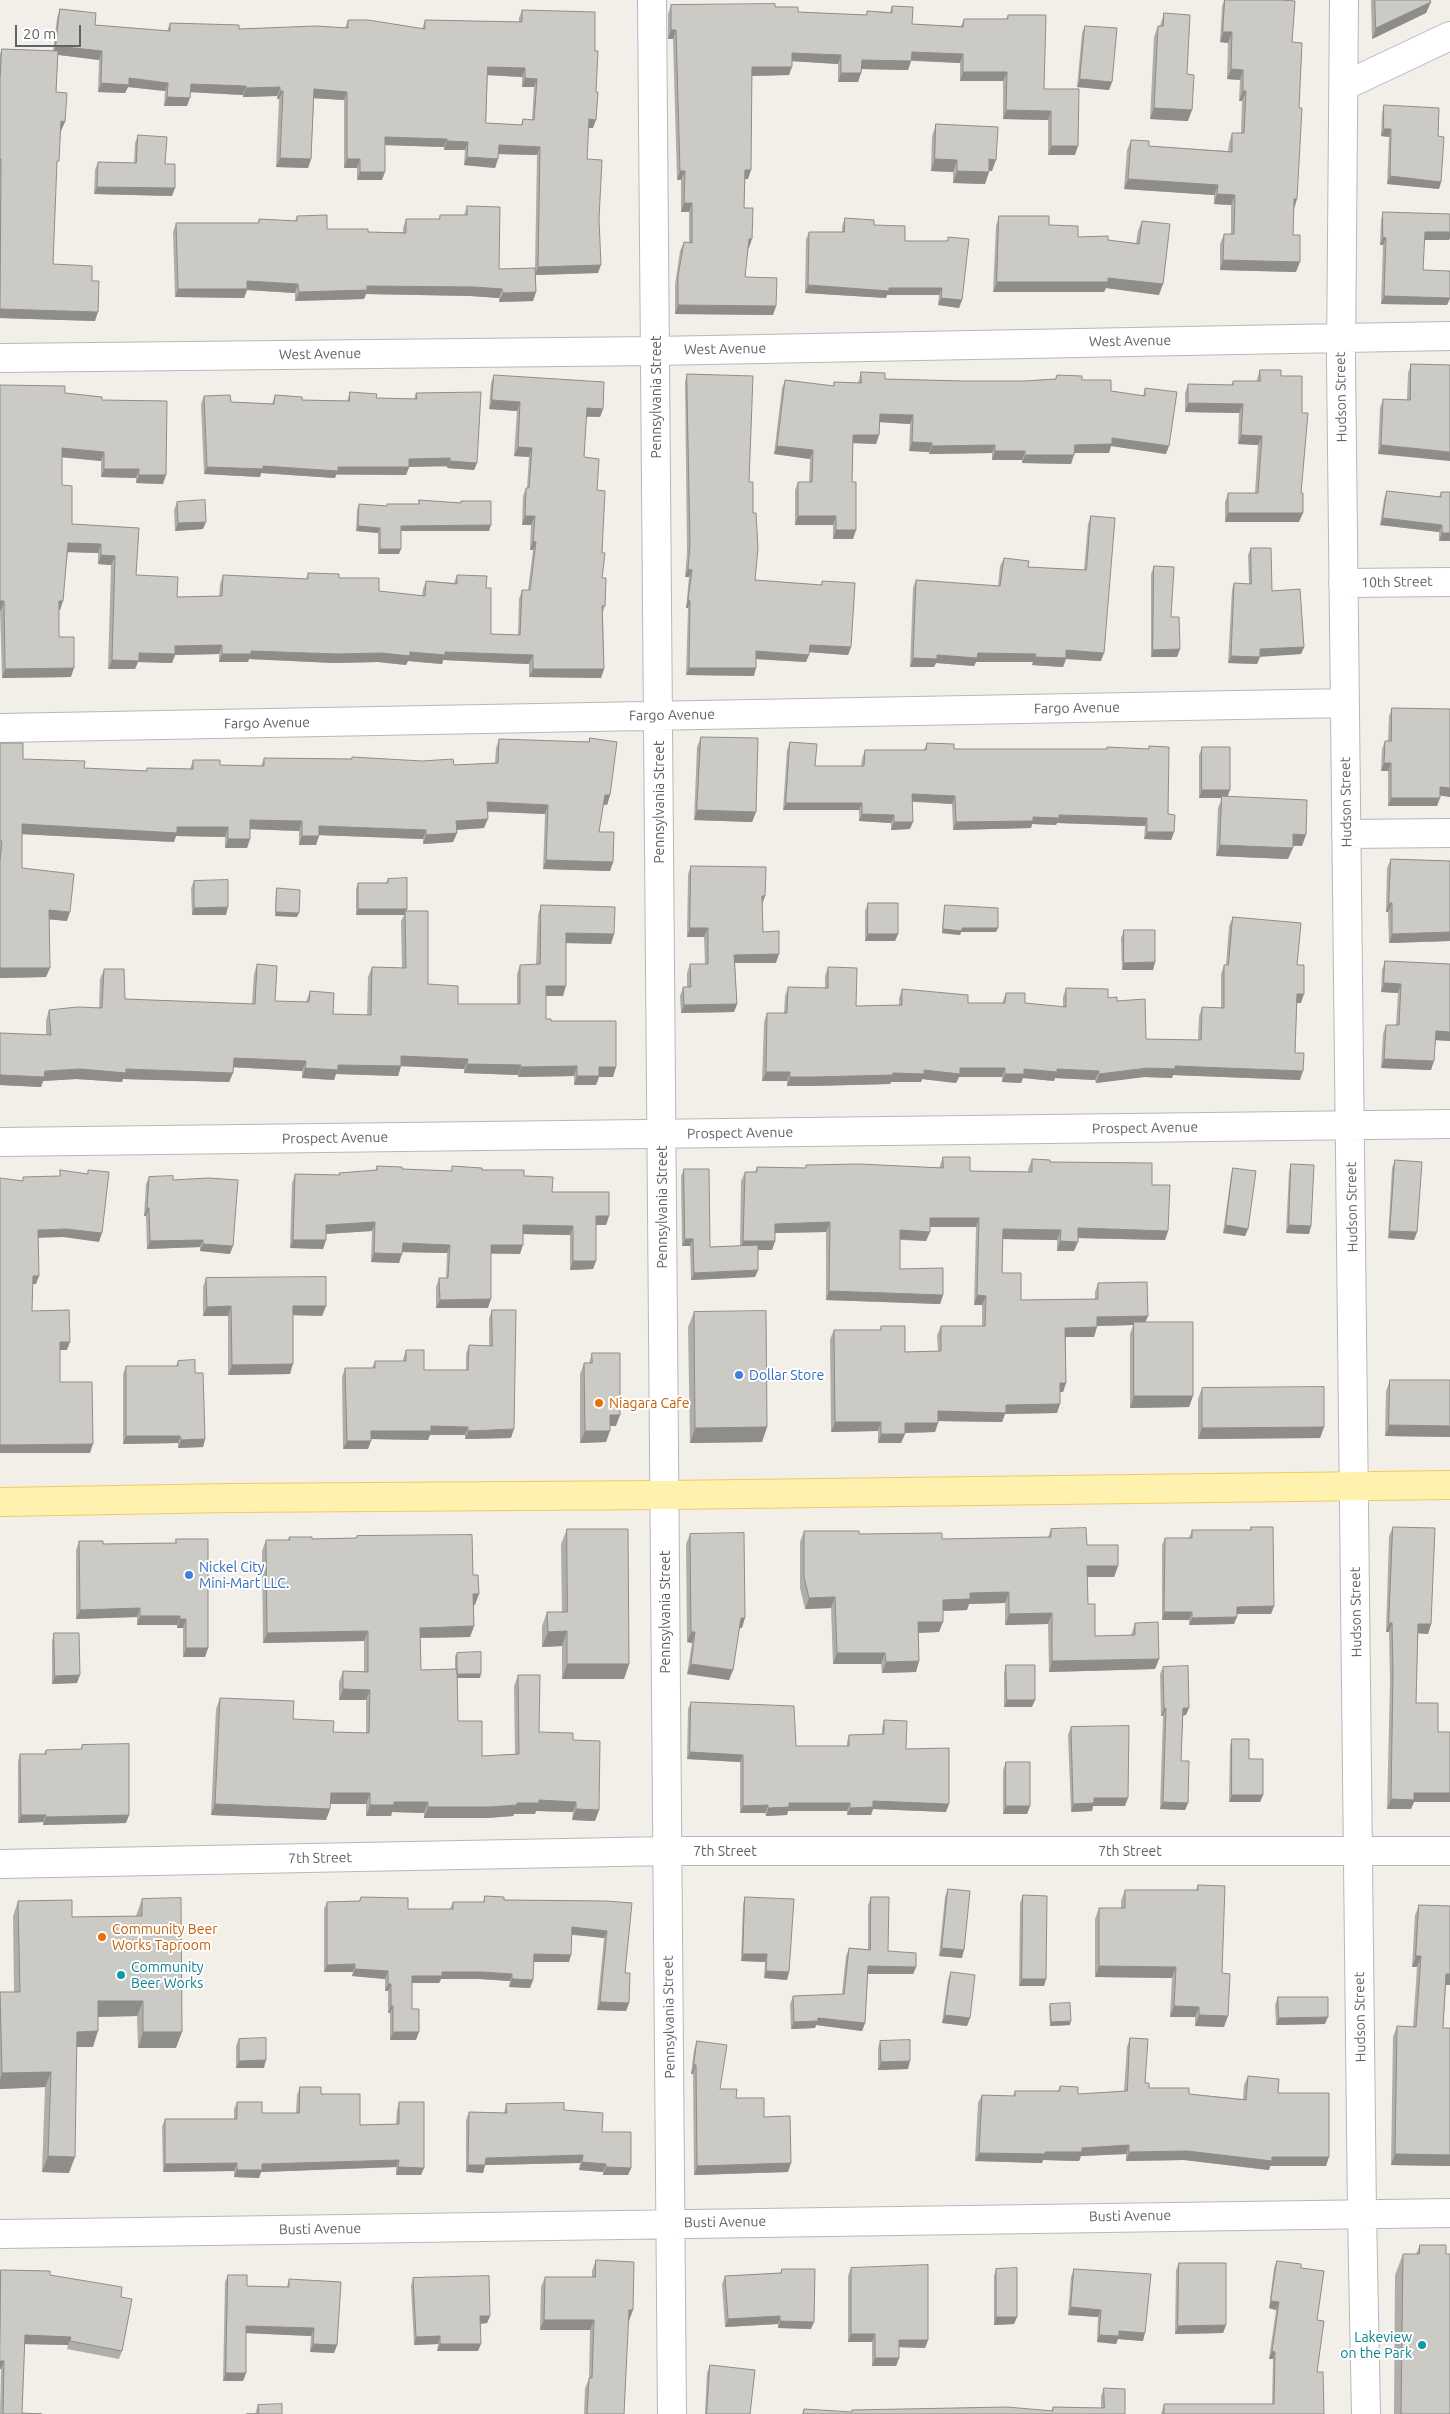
<!DOCTYPE html>
<style>
body{margin:0}
#map{position:relative;width:1450px;height:2414px;overflow:hidden;background:#f1efe8;font-family:Ubuntu,sans-serif}
canvas{display:block}
.scale{position:absolute;left:15px;top:25px;width:66px;height:22px;box-sizing:border-box;border:2px solid #5f6368;border-top:0;padding-left:6px;font-size:15px;line-height:18px;white-space:nowrap;color:#5f6368;-webkit-text-stroke:4px #fff;paint-order:stroke}
</style>
<div id="map">
<canvas width="1450" height="2414"></canvas>
<div class="scale">20 m</div>
</div>
<script>
const ctx = document.querySelector('canvas').getContext('2d');
ctx.lineJoin = 'round';
function trace(path, color, width, dash) { ctx.strokeStyle = color; ctx.lineWidth = width; ctx.lineCap = dash ? 'butt' : 'round'; ctx.setLineDash(dash || []); ctx.stroke(path); }
function fill(path, color) { ctx.fillStyle = color; ctx.fill(path, 'evenodd'); }
function label(font, color, halo, rows, align = 'center') {
  ctx.font = font + ' Ubuntu,sans-serif'; ctx.lineWidth = 4; ctx.setLineDash([]); ctx.textBaseline = 'middle'; ctx.strokeStyle = halo; ctx.fillStyle = color; for (const [text, x, y, turn = 0] of rows) {
    ctx.save(); ctx.translate(x, y); ctx.rotate((+turn || 0) * Math.PI / 180); ctx.textAlign = isNaN(turn) ? turn : align; if (halo) ctx.strokeText(text, 0, 0); ctx.fillText(text, 0, 0); ctx.restore();
  }
}
const minor = new Path2D(`
 M 652,0 L 672,2414
 M 1344,0 L 1341,360 L 1362,2213 L 1366,2414
 M 1344,86 L 1450,36
 M 0,358 L 655,351 L 1450,336
 M 1343,583 L 1450,582
 M 0,728 L 1345,703
 M 1346,834 L 1450,833
 M 0,1142 L 1450,1124
 M 0,1864 L 667,1851 L 1450,1851
 M 0,2234 L 1450,2213`);
const major = new Path2D(`
 M 0,1502 L 231,1498 L 665,1495 L 1450,1485`);
trace(minor, '#b5b8bc', 30);
trace(major, '#f2c960', 30);
trace(minor, '#fff', 28);
trace(major, '#fff2af', 28);
fill(new Path2D(`
 M 1224,0 L 1281,0 L 1292,42 L 1293,235 L 1296,272 L 1220,270 L 1220,244 L 1224,234 L 1231,234 L 1231,205 L 1214,204 L 1214,195 L 1124,189 L 1127,150 L 1131,140 L 1149,146 L 1228,151 L 1229,143 L 1232,133 L 1241,133 L 1242,101 L 1239,101 L 1240,80 L 1227,79 L 1228,43 L 1220,42 L 1222,7 Z
 M 1371,0 L 1430,0 L 1431,2 L 1426,13 L 1372,39 Z
 M 671,5 L 775,7 L 798,12 L 866,15 L 867,11 L 890,12 L 892,6 L 912,24 L 961,26 L 964,19 L 1006,19 L 1008,15 L 1075,155 L 1048,155 L 1048,120 L 1003,119 L 1003,81 L 960,81 L 960,63 L 911,61 L 908,70 L 862,69 L 861,73 L 858,82 L 838,82 L 838,64 L 792,61 L 789,75 L 752,76 L 748,179 L 745,179 L 744,208 L 749,248 L 748,248 L 745,277 L 776,306 L 773,315 L 675,314 L 675,285 L 680,251 L 684,242 L 689,243 L 689,212 L 681,212 L 681,180 L 677,180 L 673,39 L 668,39 L 668,14 Z
 M 60,9 L 95,25 L 167,31 L 170,23 L 239,29 L 345,28 L 348,20 L 422,29 L 425,20 L 519,22 L 519,18 L 522,10 L 593,128 L 588,128 L 587,159 L 599,219 L 598,273 L 536,275 L 536,292 L 533,301 L 499,302 L 499,298 L 471,296 L 366,294 L 364,299 L 295,301 L 295,293 L 247,290 L 244,298 L 175,297 L 173,232 L 176,223 L 258,223 L 259,219 L 295,221 L 297,216 L 327,229 L 368,232 L 403,232 L 403,228 L 406,219 L 439,219 L 440,215 L 464,215 L 467,206 L 499,269 L 535,268 L 537,155 L 498,154 L 498,159 L 495,168 L 464,165 L 465,150 L 444,150 L 444,147 L 385,145 L 382,180 L 357,180 L 357,168 L 344,168 L 344,100 L 314,98 L 311,159 L 308,168 L 276,167 L 279,99 L 277,99 L 277,96 L 243,97 L 243,95 L 190,92 L 187,106 L 164,106 L 165,91 L 128,87 L 125,93 L 98,92 L 99,60 L 58,55 L 56,92 L 61,131 L 56,168 L 53,264 L 92,281 L 95,321 L 0,318 L 0,54 L 2,49 L 53,51 L 57,18 ZM 487,75 L 522,77 L 522,87 L 534,87 L 532,120 L 523,119 L 521,125 L 486,123 Z
 M 1164,13 L 1188,121 L 1150,119 L 1154,37 L 1158,26 L 1160,26 Z
 M 1085,26 L 1112,82 L 1109,90 L 1077,87 L 1082,33 Z
 M 1384,105 L 1438,136 L 1441,182 L 1439,189 L 1387,184 L 1389,137 L 1381,136 L 1382,113 Z
 M 936,124 L 992,171 L 989,171 L 985,184 L 953,183 L 953,172 L 931,171 L 932,136 Z
 M 138,135 L 165,164 L 172,196 L 94,194 L 95,170 L 98,162 L 134,163 L 135,143 Z
 M 1383,212 L 1449,240 L 1424,240 L 1423,270 L 1450,298 L 1447,305 L 1381,304 L 1383,245 L 1380,245 L 1381,220 Z
 M 999,216 L 1049,225 L 1078,237 L 1136,243 L 1138,231 L 1142,221 L 1159,295 L 1106,288 L 1104,292 L 993,292 L 996,226 Z
 M 845,218 L 874,225 L 905,241 L 947,241 L 948,237 L 962,300 L 959,308 L 938,305 L 939,295 L 887,295 L 886,298 L 805,293 L 806,239 L 809,232 L 842,232 L 842,226 Z
 M 1411,364 L 1450,365 L 1378,454 L 1380,408 L 1383,399 L 1407,400 L 1408,373 Z
 M 1260,370 L 1281,376 L 1302,413 L 1301,493 L 1299,522 L 1225,522 L 1225,502 L 1228,493 L 1255,493 L 1258,445 L 1238,444 L 1239,413 L 1185,412 L 1185,393 L 1188,384 L 1231,385 L 1233,381 L 1257,381 L 1257,379 Z
 M 861,372 L 885,379 L 963,381 L 1024,381 L 1055,379 L 1057,375 L 1082,380 L 1111,391 L 1143,396 L 1145,388 L 1166,454 L 1111,446 L 1109,453 L 1074,453 L 1071,464 L 1022,463 L 1022,460 L 992,460 L 992,453 L 929,454 L 929,452 L 909,451 L 910,424 L 880,422 L 879,435 L 876,444 L 853,443 L 852,482 L 856,530 L 853,539 L 833,539 L 833,525 L 795,525 L 795,490 L 798,482 L 809,482 L 810,459 L 774,454 L 782,388 L 785,380 L 833,386 L 834,382 L 858,383 Z
 M 687,374 L 749,482 L 753,513 L 755,580 L 821,585 L 822,581 L 851,647 L 848,655 L 809,652 L 806,662 L 756,659 L 754,676 L 686,675 L 688,608 L 686,608 L 689,577 L 685,577 L 687,553 L 685,382 Z
 M 494,375 L 603,409 L 600,417 L 586,417 L 584,457 L 597,490 L 602,553 L 602,578 L 605,606 L 603,612 L 604,669 L 601,678 L 529,677 L 529,664 L 443,660 L 442,664 L 408,661 L 406,665 L 378,662 L 334,663 L 249,659 L 248,662 L 219,662 L 219,654 L 175,655 L 172,663 L 138,662 L 135,669 L 108,669 L 111,565 L 98,564 L 98,553 L 68,552 L 60,610 L 59,610 L 59,637 L 71,677 L 2,678 L 0,610 L 0,385 L 65,393 L 102,400 L 163,484 L 136,483 L 136,478 L 101,477 L 101,461 L 62,457 L 62,485 L 72,524 L 139,528 L 136,575 L 177,597 L 219,596 L 220,584 L 223,575 L 306,579 L 308,573 L 339,578 L 379,591 L 422,596 L 423,589 L 426,581 L 454,583 L 457,575 L 486,588 L 491,634 L 518,635 L 519,599 L 522,590 L 528,590 L 533,550 L 530,550 L 531,525 L 522,525 L 523,496 L 526,488 L 527,488 L 529,457 L 514,456 L 517,411 L 489,409 L 491,383 Z
 M 350,392 L 376,398 L 414,399 L 416,393 L 477,463 L 474,470 L 447,468 L 448,466 L 409,467 L 406,475 L 336,475 L 335,478 L 261,473 L 260,477 L 204,474 L 201,404 L 204,396 L 231,402 L 272,404 L 275,395 L 302,400 L 347,401 Z
 M 1387,491 L 1439,497 L 1441,492 L 1450,492 L 1450,541 L 1439,541 L 1439,532 L 1380,525 L 1384,499 Z
 M 419,500 L 460,503 L 461,501 L 489,531 L 401,531 L 399,554 L 378,554 L 378,533 L 356,531 L 357,510 L 359,504 L 387,506 L 387,504 L 418,504 Z
 M 177,502 L 203,529 L 175,531 L 174,510 Z
 M 1091,516 L 1101,661 L 1066,659 L 1063,667 L 1032,665 L 1033,662 L 976,662 L 974,666 L 936,663 L 934,667 L 910,667 L 913,588 L 916,580 L 998,586 L 1000,566 L 1004,558 L 1028,567 L 1084,570 L 1088,524 Z
 M 1251,548 L 1272,591 L 1304,647 L 1301,654 L 1260,656 L 1257,664 L 1228,663 L 1232,590 L 1234,583 L 1249,584 L 1248,555 Z
 M 1154,566 L 1180,649 L 1177,657 L 1151,657 L 1151,574 Z
 M 1392,708 L 1450,709 L 1450,797 L 1440,795 L 1437,806 L 1388,806 L 1388,771 L 1381,771 L 1382,749 L 1385,741 L 1388,741 L 1389,716 Z
 M 701,737 L 756,812 L 752,822 L 694,820 L 697,747 Z
 M 590,738 L 610,795 L 607,805 L 603,804 L 599,832 L 613,862 L 610,871 L 543,869 L 545,814 L 487,812 L 484,828 L 457,830 L 457,833 L 453,842 L 423,844 L 423,839 L 319,835 L 316,845 L 299,845 L 299,831 L 250,829 L 250,839 L 247,848 L 225,848 L 225,837 L 176,836 L 174,842 L 22,834 L 22,868 L 67,921 L 49,919 L 46,977 L 0,978 L 0,743 L 23,759 L 84,768 L 146,771 L 147,768 L 190,769 L 193,760 L 220,765 L 261,766 L 264,758 L 351,759 L 352,757 L 454,765 L 495,763 L 496,748 L 499,739 L 588,742 Z
 M 790,742 L 815,766 L 861,766 L 862,758 L 865,750 L 924,750 L 927,743 L 954,749 L 1106,749 L 1107,747 L 1148,749 L 1149,746 L 1168,814 L 1174,832 L 1171,840 L 1144,839 L 1145,826 L 1057,823 L 1056,825 L 1032,824 L 1031,828 L 953,830 L 952,804 L 912,802 L 910,829 L 891,830 L 891,823 L 859,821 L 859,810 L 783,810 L 787,750 Z
 M 1202,747 L 1228,796 L 1302,846 L 1293,846 L 1288,859 L 1216,856 L 1218,808 L 1222,798 L 1199,798 L 1199,755 Z
 M 1391,859 L 1450,861 L 1450,941 L 1389,943 L 1388,912 L 1386,912 L 1387,868 Z
 M 691,866 L 762,905 L 763,932 L 776,963 L 735,963 L 737,1004 L 734,1012 L 681,1013 L 680,996 L 683,987 L 687,987 L 687,973 L 690,964 L 705,964 L 704,937 L 687,937 L 688,874 Z
 M 388,879 L 407,909 L 406,911 L 428,984 L 458,1004 L 517,1004 L 517,974 L 520,965 L 536,965 L 538,915 L 541,905 L 614,934 L 611,944 L 566,943 L 563,996 L 546,996 L 546,1019 L 551,1021 L 616,1067 L 613,1077 L 599,1077 L 596,1085 L 574,1085 L 574,1076 L 518,1077 L 518,1075 L 464,1073 L 464,1069 L 401,1066 L 398,1076 L 336,1074 L 334,1080 L 302,1078 L 302,1071 L 233,1067 L 233,1073 L 229,1082 L 123,1079 L 122,1082 L 76,1079 L 43,1081 L 41,1087 L 0,1085 L 0,1033 L 46,1035 L 46,1020 L 49,1010 L 99,1008 L 100,979 L 104,969 L 125,999 L 252,1004 L 254,974 L 257,964 L 275,1001 L 306,1002 L 310,991 L 333,1014 L 367,1015 L 368,977 L 372,967 L 402,968 L 401,921 L 404,915 L 356,915 L 356,889 L 358,883 L 386,883 Z
 M 194,881 L 226,915 L 192,915 L 191,888 Z
 M 277,888 L 297,917 L 275,916 L 276,892 Z
 M 868,903 L 898,934 L 895,941 L 865,941 L 865,911 Z
 M 945,905 L 996,932 L 961,932 L 960,935 L 942,933 L 944,909 Z
 M 1233,917 L 1297,965 L 1301,1003 L 1297,1003 L 1295,1053 L 1300,1080 L 1173,1075 L 1172,1078 L 1144,1077 L 1096,1083 L 1095,1080 L 1055,1078 L 1054,1081 L 1023,1078 L 1021,1083 L 1002,1082 L 1002,1077 L 959,1077 L 956,1083 L 922,1079 L 921,1082 L 891,1082 L 890,1084 L 811,1086 L 787,1086 L 787,1081 L 762,1081 L 764,1022 L 767,1013 L 784,1013 L 785,996 L 788,987 L 825,988 L 825,976 L 828,967 L 856,1006 L 899,1005 L 899,998 L 902,989 L 968,1003 L 1002,1003 L 1006,993 L 1025,1003 L 1063,1007 L 1063,997 L 1066,988 L 1117,1001 L 1146,1039 L 1198,1040 L 1199,1016 L 1202,1007 L 1221,1008 L 1221,974 L 1224,965 L 1226,965 L 1229,926 Z
 M 1124,930 L 1155,962 L 1153,970 L 1122,970 L 1121,938 Z
 M 1385,961 L 1450,964 L 1450,1041 L 1436,1040 L 1431,1070 L 1381,1068 L 1383,1034 L 1386,1025 L 1396,1025 L 1398,993 L 1381,992 L 1382,970 Z
 M 943,1157 L 970,1171 L 1028,1172 L 1028,1169 L 1032,1159 L 1050,1162 L 1152,1185 L 1168,1231 L 1165,1240 L 1078,1238 L 1074,1251 L 1057,1251 L 1057,1240 L 1003,1239 L 1002,1273 L 1021,1300 L 1095,1299 L 1095,1292 L 1098,1283 L 1145,1322 L 1193,1396 L 1189,1407 L 1130,1408 L 1130,1334 L 1133,1325 L 1097,1326 L 1094,1337 L 1066,1337 L 1066,1383 L 1063,1392 L 1060,1392 L 1057,1413 L 1005,1414 L 1002,1422 L 938,1421 L 938,1423 L 935,1432 L 905,1433 L 901,1443 L 878,1443 L 878,1431 L 831,1432 L 830,1339 L 834,1330 L 880,1330 L 881,1326 L 905,1352 L 938,1351 L 937,1335 L 941,1326 L 982,1326 L 982,1305 L 974,1305 L 976,1227 L 930,1227 L 926,1241 L 900,1240 L 900,1269 L 943,1295 L 940,1304 L 826,1300 L 826,1232 L 775,1233 L 775,1241 L 772,1250 L 758,1250 L 758,1270 L 755,1277 L 691,1280 L 690,1246 L 682,1246 L 681,1176 L 684,1169 L 710,1247 L 740,1246 L 741,1181 L 745,1172 L 755,1172 L 757,1167 L 806,1168 L 806,1165 L 939,1168 Z
 M 1395,1160 L 1417,1232 L 1414,1240 L 1388,1238 L 1392,1168 Z
 M 1291,1164 L 1311,1226 L 1309,1234 L 1286,1233 L 1289,1172 Z
 M 377,1166 L 402,1169 L 451,1171 L 452,1166 L 524,1176 L 552,1192 L 609,1216 L 606,1225 L 596,1225 L 596,1261 L 593,1269 L 570,1270 L 570,1235 L 523,1234 L 520,1254 L 491,1254 L 488,1308 L 436,1308 L 436,1287 L 439,1278 L 446,1278 L 447,1253 L 402,1252 L 399,1263 L 371,1262 L 372,1231 L 326,1234 L 326,1240 L 323,1249 L 290,1248 L 292,1183 L 295,1174 L 339,1175 L 339,1173 L 375,1171 Z
 M 1233,1168 L 1248,1229 L 1245,1236 L 1223,1233 L 1231,1176 Z
 M 149,1177 L 173,1180 L 230,1254 L 200,1251 L 200,1247 L 147,1249 L 146,1216 L 144,1216 L 146,1184 Z
 M 206,1278 L 326,1306 L 322,1316 L 293,1315 L 290,1374 L 228,1375 L 228,1316 L 203,1316 L 203,1287 Z
 M 492,1310 L 511,1438 L 465,1439 L 465,1435 L 430,1435 L 428,1440 L 371,1439 L 368,1449 L 343,1449 L 342,1377 L 345,1368 L 372,1368 L 375,1361 L 403,1361 L 403,1359 L 406,1350 L 424,1370 L 466,1370 L 466,1354 L 469,1345 L 489,1346 L 489,1318 Z
 M 694,1312 L 767,1427 L 762,1442 L 690,1443 L 688,1327 Z
 M 592,1353 L 616,1426 L 610,1426 L 606,1442 L 580,1443 L 580,1374 L 584,1363 L 589,1363 Z
 M 178,1361 L 195,1373 L 205,1439 L 203,1447 L 178,1448 L 178,1443 L 123,1444 L 123,1374 L 126,1366 L 176,1366 Z
 M 1390,1380 L 1450,1380 L 1450,1437 L 1385,1436 L 1386,1391 Z
 M 1202,1388 L 1324,1427 L 1320,1438 L 1198,1439 L 1198,1399 Z
 M 1251,1527 L 1274,1606 L 1271,1614 L 1237,1614 L 1234,1624 L 1189,1625 L 1189,1620 L 1162,1620 L 1162,1545 L 1165,1538 L 1189,1538 L 1192,1530 L 1250,1530 Z
 M 1393,1527 L 1431,1624 L 1428,1634 L 1418,1633 L 1416,1703 L 1438,1732 L 1450,1732 L 1450,1802 L 1414,1802 L 1411,1809 L 1387,1809 L 1390,1681 L 1389,1632 L 1386,1632 L 1389,1536 Z
 M 567,1529 L 629,1664 L 624,1679 L 562,1679 L 562,1646 L 542,1647 L 542,1626 L 547,1612 L 562,1612 L 561,1544 Z
 M 1051,1529 L 1087,1545 L 1118,1566 L 1114,1577 L 1087,1577 L 1088,1604 L 1095,1636 L 1131,1635 L 1135,1623 L 1159,1659 L 1155,1669 L 1049,1672 L 1048,1624 L 1005,1625 L 1005,1603 L 969,1604 L 967,1610 L 943,1611 L 939,1632 L 919,1633 L 919,1661 L 916,1672 L 882,1673 L 881,1664 L 833,1664 L 831,1608 L 805,1609 L 800,1588 L 800,1542 L 804,1531 L 942,1539 L 1048,1537 Z
 M 690,1534 L 742,1628 L 739,1628 L 733,1670 L 729,1680 L 687,1674 L 692,1643 L 687,1642 L 686,1544 Z
 M 357,1536 L 473,1575 L 475,1605 L 474,1605 L 474,1626 L 470,1637 L 420,1638 L 421,1670 L 455,1669 L 455,1656 L 457,1653 L 480,1678 L 457,1678 L 458,1721 L 482,1756 L 515,1754 L 514,1686 L 518,1675 L 539,1732 L 573,1740 L 599,1810 L 595,1821 L 572,1820 L 573,1812 L 536,1811 L 535,1814 L 514,1814 L 513,1816 L 487,1818 L 424,1818 L 424,1813 L 392,1812 L 391,1816 L 366,1816 L 366,1804 L 330,1804 L 330,1809 L 326,1820 L 211,1815 L 216,1709 L 220,1698 L 293,1719 L 333,1732 L 366,1733 L 366,1700 L 339,1700 L 339,1682 L 343,1671 L 364,1671 L 364,1641 L 263,1643 L 262,1551 L 266,1540 L 288,1540 L 289,1537 L 312,1539 L 356,1538 Z
 M 176,1539 L 208,1648 L 205,1657 L 183,1657 L 183,1628 L 177,1628 L 177,1625 L 137,1625 L 137,1617 L 76,1619 L 76,1550 L 79,1541 L 103,1544 L 175,1543 Z
 M 54,1633 L 77,1683 L 52,1684 L 52,1641 Z
 M 1006,1665 L 1032,1707 L 1004,1707 L 1004,1673 Z
 M 1163,1667 L 1186,1715 L 1183,1715 L 1181,1761 L 1188,1803 L 1185,1810 L 1160,1809 L 1163,1716 L 1161,1716 L 1160,1674 Z
 M 691,1702 L 796,1746 L 847,1746 L 847,1742 L 849,1735 L 882,1734 L 882,1728 L 884,1720 L 906,1749 L 946,1812 L 873,1809 L 871,1815 L 847,1815 L 847,1811 L 788,1811 L 787,1815 L 766,1816 L 765,1813 L 740,1813 L 740,1762 L 687,1759 L 688,1709 Z
 M 1071,1727 L 1125,1806 L 1093,1806 L 1092,1811 L 1071,1812 L 1068,1735 Z
 M 1232,1739 L 1249,1759 L 1263,1795 L 1260,1802 L 1229,1802 L 1230,1746 Z
 M 82,1745 L 129,1815 L 126,1823 L 43,1825 L 43,1822 L 18,1823 L 18,1762 L 20,1754 L 44,1754 L 46,1750 L 81,1749 Z
 M 1006,1762 L 1030,1806 L 1027,1814 L 1003,1814 L 1003,1770 Z
 M 1198,1885 L 1222,1973 L 1224,2027 L 1195,2026 L 1195,2017 L 1170,2017 L 1172,1978 L 1095,1977 L 1095,1919 L 1099,1908 L 1121,1908 L 1121,1901 L 1125,1890 L 1196,1890 Z
 M 948,1889 L 962,1958 L 939,1956 L 945,1897 Z
 M 1023,1895 L 1046,1979 L 1044,1986 L 1019,1986 L 1020,1903 Z
 M 485,1896 L 504,1900 L 606,1901 L 625,1973 L 629,2003 L 626,2011 L 597,2010 L 604,1938 L 572,1935 L 569,1962 L 533,1962 L 533,1980 L 530,1988 L 509,1987 L 510,1981 L 480,1979 L 441,1979 L 439,1983 L 412,1983 L 412,2009 L 416,2040 L 390,2040 L 390,2013 L 388,2013 L 388,1991 L 385,1991 L 385,1979 L 352,1976 L 353,1972 L 324,1972 L 324,1909 L 327,1902 L 359,1901 L 361,1897 L 408,1909 L 450,1909 L 453,1902 L 483,1902 Z
 M 745,1897 L 789,1972 L 787,1980 L 764,1978 L 765,1962 L 741,1961 L 743,1904 Z
 M 871,1897 L 888,1951 L 916,1967 L 913,1974 L 868,1974 L 865,2023 L 862,2031 L 816,2025 L 815,2028 L 791,2029 L 790,2004 L 793,1996 L 842,1994 L 846,1956 L 849,1948 L 868,1949 L 868,1905 Z
 M 142,1899 L 176,2048 L 138,2048 L 137,2016 L 98,2017 L 93,2047 L 77,2047 L 69,2173 L 42,2172 L 45,2087 L 0,2089 L 0,1992 L 14,1992 L 13,1916 L 18,1901 L 72,1917 L 136,1916 Z
 M 1419,1905 L 1450,1906 L 1450,1985 L 1446,1985 L 1443,2028 L 1450,2028 L 1450,2166 L 1391,2165 L 1393,2037 L 1397,2026 L 1413,2027 L 1417,1967 L 1412,1967 L 1415,1915 Z
 M 951,1972 L 970,2018 L 967,2026 L 942,2023 L 948,1980 Z
 M 1278,1997 L 1325,2024 L 1276,2025 L 1275,2005 Z
 M 1050,2004 L 1070,2025 L 1050,2026 L 1049,2007 Z
 M 1130,2038 L 1145,2083 L 1149,2088 L 1189,2094 L 1243,2099 L 1244,2085 L 1248,2076 L 1278,2093 L 1326,2166 L 1270,2166 L 1269,2170 L 1184,2160 L 1126,2161 L 1126,2154 L 1081,2156 L 1079,2161 L 1043,2160 L 1042,2163 L 975,2161 L 978,2103 L 982,2095 L 1013,2096 L 1015,2091 L 1058,2091 L 1060,2086 L 1078,2094 L 1124,2091 L 1127,2047 Z
 M 239,2039 L 264,2068 L 236,2068 L 236,2046 Z
 M 697,2041 L 720,2089 L 736,2098 L 764,2117 L 788,2172 L 694,2175 L 693,2074 L 691,2074 L 694,2050 Z
 M 880,2041 L 908,2069 L 878,2070 L 878,2048 Z
 M 300,2087 L 321,2094 L 360,2125 L 396,2124 L 397,2110 L 399,2102 L 421,2175 L 396,2175 L 396,2167 L 261,2172 L 259,2178 L 234,2177 L 234,2171 L 163,2172 L 162,2127 L 165,2119 L 234,2119 L 234,2109 L 237,2102 L 262,2113 L 296,2113 L 297,2095 Z
 M 506,2104 L 564,2110 L 602,2132 L 631,2168 L 628,2175 L 603,2175 L 603,2172 L 579,2170 L 580,2163 L 485,2165 L 483,2173 L 466,2172 L 466,2120 L 469,2112 L 504,2113 Z
 M 1420,2245 L 1446,2254 L 1450,2414 L 1394,2414 L 1395,2275 L 1403,2254 L 1416,2254 Z
 M 596,2260 L 629,2321 L 628,2321 L 624,2414 L 584,2414 L 585,2388 L 589,2379 L 590,2330 L 540,2330 L 541,2287 L 545,2277 L 592,2277 L 592,2271 Z
 M 1277,2261 L 1301,2268 L 1317,2320 L 1317,2372 L 1324,2414 L 1161,2414 L 1164,2404 L 1272,2404 L 1273,2359 L 1269,2359 L 1276,2310 L 1269,2308 L 1274,2268 Z
 M 1179,2263 L 1226,2325 L 1223,2333 L 1175,2334 L 1176,2270 Z
 M 851,2268 L 928,2340 L 925,2348 L 899,2347 L 899,2358 L 896,2366 L 872,2366 L 872,2342 L 848,2342 L 848,2276 Z
 M 782,2269 L 811,2329 L 778,2328 L 778,2324 L 725,2327 L 722,2284 L 725,2276 L 780,2273 Z
 M 996,2269 L 1017,2317 L 1014,2324 L 994,2325 L 994,2276 Z
 M 1074,2269 L 1143,2341 L 1118,2339 L 1116,2344 L 1097,2342 L 1098,2317 L 1068,2315 L 1071,2277 Z
 M 1,2270 L 50,2275 L 121,2297 L 122,2351 L 119,2359 L 67,2349 L 68,2345 L 24,2344 L 22,2413 L 42,2414 L 0,2414 L 1,2369 L 0,2369 L 0,2272 Z
 M 228,2275 L 247,2286 L 287,2287 L 289,2279 L 337,2345 L 334,2353 L 310,2352 L 311,2336 L 246,2333 L 246,2373 L 243,2381 L 223,2381 L 225,2282 Z
 M 413,2278 L 490,2316 L 487,2323 L 480,2324 L 478,2351 L 437,2351 L 438,2344 L 414,2345 L 411,2286 Z
 M 710,2365 L 750,2414 L 705,2414 L 707,2373 Z
 M 1104,2388 L 1125,2414 L 802,2414 L 804,2409 L 851,2412 L 852,2410 L 1051,2411 L 1053,2407 L 1101,2408 L 1101,2396 Z
 M 258,2405 L 282,2414 L 255,2414 Z`), '#afaea9');
fill(new Path2D(`
 M 1431,2 L 1426,13 L 1372,39 L 1376,28 Z
 M 671,30 L 676,30 L 673,39 L 668,39 Z
 M 1223,32 L 1232,32 L 1228,43 L 1220,42 Z
 M 56,46 L 102,51 L 99,60 L 52,54 Z
 M 912,52 L 963,54 L 960,63 L 908,60 Z
 M 792,53 L 841,55 L 838,64 L 789,61 Z
 M 862,60 L 911,61 L 908,70 L 858,69 Z
 M 488,67 L 525,68 L 522,77 L 485,75 Z
 M 752,67 L 792,67 L 789,75 L 748,76 Z
 M 1231,69 L 1243,70 L 1240,80 L 1227,79 Z
 M 963,72 L 1007,72 L 1003,81 L 960,81 Z
 M 841,73 L 861,73 L 858,82 L 838,82 Z
 M 129,78 L 168,83 L 165,91 L 128,87 L 125,93 L 98,92 L 101,83 Z
 M 525,78 L 537,79 L 534,87 L 522,87 Z
 M 1080,79 L 1112,82 L 1109,90 L 1077,87 Z
 M 191,84 L 246,86 L 243,95 L 188,92 Z
 M 280,87 L 277,96 L 243,97 L 246,88 Z
 M 314,89 L 347,92 L 344,100 L 311,98 Z
 M 280,91 L 283,91 L 279,99 L 277,99 Z
 M 1243,91 L 1246,91 L 1242,101 L 1239,101 Z
 M 167,97 L 190,98 L 187,106 L 164,106 Z
 M 1154,108 L 1192,110 L 1188,121 L 1150,119 Z
 M 1006,110 L 1051,111 L 1048,120 L 1003,119 Z
 M 589,119 L 596,120 L 593,128 L 586,128 Z
 M 61,121 L 65,122 L 61,131 L 58,131 Z
 M 1384,129 L 1391,129 L 1389,137 L 1381,136 Z
 M 385,137 L 447,139 L 444,147 L 382,145 Z
 M 447,141 L 468,142 L 465,150 L 444,150 Z
 M 499,145 L 540,147 L 537,155 L 496,154 Z
 M 1051,146 L 1078,146 L 1075,155 L 1048,155 Z
 M 467,157 L 498,159 L 495,168 L 464,165 Z
 M 280,158 L 311,159 L 308,168 L 276,167 Z
 M 347,159 L 360,159 L 357,168 L 344,168 Z
 M 935,159 L 957,160 L 953,172 L 931,171 Z
 M 989,159 L 996,160 L 992,171 L 985,171 Z
 M 745,170 L 751,170 L 748,179 L 742,179 Z
 M 680,171 L 685,171 L 681,180 L 677,180 Z
 M 957,171 L 989,172 L 985,184 L 953,183 Z
 M 360,172 L 385,172 L 382,180 L 357,180 Z
 M 1390,176 L 1441,182 L 1439,189 L 1387,184 Z
 M 1128,179 L 1218,185 L 1214,195 L 1124,189 Z
 M 97,187 L 175,188 L 172,196 L 94,194 Z
 M 1217,194 L 1235,195 L 1231,205 L 1214,204 Z
 M 1294,199 L 1297,199 L 1294,209 Z
 M 684,203 L 692,203 L 689,212 L 681,212 Z
 M 1425,232 L 1450,232 L 1450,238 L 1449,240 L 1422,240 Z
 M 1383,237 L 1386,238 L 1383,245 L 1380,245 Z
 M 749,239 L 752,239 L 749,248 L 745,248 Z
 M 1223,260 L 1300,262 L 1296,272 L 1220,270 Z
 M 601,265 L 598,273 L 535,275 L 538,267 Z
 M 1108,278 L 1163,284 L 1159,295 L 1106,288 L 1104,292 L 993,292 L 997,282 Z
 M 247,281 L 298,284 L 295,293 L 247,290 L 244,298 L 175,297 L 178,289 Z
 M 808,285 L 942,288 L 939,295 L 887,295 L 886,298 L 805,293 Z
 M 367,286 L 474,287 L 502,289 L 499,298 L 471,296 L 366,294 L 364,299 L 295,301 L 299,292 Z
 M 536,292 L 533,301 L 499,302 L 503,293 Z
 M 1384,296 L 1450,298 L 1447,305 L 1381,304 Z
 M 941,298 L 962,300 L 959,308 L 938,305 Z
 M 678,305 L 776,306 L 773,315 L 675,314 Z
 M 0,309 L 98,312 L 95,321 L 0,318 Z
 M 492,400 L 520,402 L 517,411 L 489,409 Z
 M 1188,403 L 1243,404 L 1239,413 L 1185,412 Z
 M 587,408 L 603,409 L 600,417 L 583,416 Z
 M 880,414 L 913,415 L 910,424 L 877,422 Z
 M 853,435 L 879,435 L 876,444 L 850,443 Z
 M 1241,435 L 1262,436 L 1258,445 L 1238,444 Z
 M 1112,438 L 1169,446 L 1166,454 L 1111,446 L 1109,453 L 1072,453 L 1075,445 Z
 M 912,442 L 932,443 L 929,452 L 909,451 Z
 M 995,445 L 992,453 L 929,454 L 932,446 Z
 M 1381,445 L 1450,452 L 1450,461 L 1378,454 Z
 M 777,446 L 813,450 L 810,459 L 774,454 Z
 M 518,447 L 532,448 L 529,457 L 514,456 Z
 M 62,448 L 104,452 L 101,461 L 59,457 Z
 M 995,451 L 1025,451 L 1022,460 L 992,460 Z
 M 1025,455 L 1074,455 L 1071,464 L 1022,463 Z
 M 450,458 L 448,466 L 406,467 L 409,459 Z
 M 450,461 L 477,463 L 474,470 L 447,468 Z
 M 263,466 L 338,467 L 409,467 L 406,475 L 336,474 L 335,478 L 261,473 L 260,477 L 204,474 L 207,467 Z
 M 104,469 L 139,469 L 136,478 L 101,477 Z
 M 139,475 L 166,475 L 163,484 L 136,483 Z
 M 1228,513 L 1303,513 L 1299,522 L 1225,522 Z
 M 525,516 L 535,516 L 531,525 L 522,525 Z
 M 798,516 L 836,516 L 833,525 L 795,525 Z
 M 1383,518 L 1442,525 L 1439,532 L 1380,525 Z
 M 206,522 L 203,529 L 175,531 L 178,523 Z
 M 491,525 L 489,531 L 399,531 L 401,526 Z
 M 358,526 L 380,528 L 378,533 L 356,531 Z
 M 836,530 L 856,530 L 853,539 L 833,539 Z
 M 1442,533 L 1450,533 L 1450,541 L 1439,541 Z
 M 533,541 L 536,542 L 533,550 L 530,550 Z
 M 68,543 L 101,544 L 98,553 L 65,552 Z
 M 380,549 L 401,549 L 399,554 L 378,554 Z
 M 101,555 L 115,556 L 111,565 L 98,564 Z
 M 688,569 L 692,570 L 689,577 L 685,577 Z
 M 688,600 L 690,601 L 688,608 L 686,608 Z
 M 0,601 L 4,601 L 1,610 L 0,610 Z
 M 59,601 L 63,601 L 60,610 L 56,610 Z
 M 222,645 L 219,654 L 175,655 L 172,663 L 138,662 L 135,669 L 108,669 L 112,660 L 139,653 L 175,646 Z
 M 810,645 L 851,647 L 848,655 L 807,652 Z
 M 1304,647 L 1301,654 L 1258,657 L 1260,649 Z
 M 1180,649 L 1177,657 L 1151,657 L 1153,650 Z
 M 1066,650 L 1104,653 L 1101,661 L 1066,659 L 1063,667 L 1032,665 L 1035,657 Z
 M 251,651 L 445,652 L 533,655 L 529,664 L 443,660 L 442,664 L 408,661 L 406,665 L 378,662 L 334,663 L 249,659 L 248,662 L 219,662 L 222,654 Z
 M 756,651 L 809,655 L 806,662 L 754,659 Z
 M 978,653 L 1036,654 L 1033,662 L 976,662 L 974,666 L 936,663 L 934,667 L 910,667 L 913,658 L 937,655 Z
 M 1231,656 L 1260,657 L 1257,664 L 1228,663 Z
 M 74,668 L 71,677 L 2,678 L 5,669 Z
 M 689,668 L 756,668 L 754,676 L 686,675 Z
 M 533,669 L 604,669 L 601,678 L 529,677 Z
 M 1384,763 L 1391,763 L 1388,771 L 1381,771 Z
 M 1440,787 L 1450,788 L 1450,797 L 1437,795 Z
 M 1202,790 L 1230,790 L 1227,798 L 1199,798 Z
 M 912,794 L 955,796 L 952,804 L 910,801 Z
 M 605,795 L 610,795 L 607,805 L 601,804 Z
 M 1391,798 L 1440,798 L 1437,806 L 1388,806 Z
 M 487,802 L 548,805 L 545,814 L 483,811 Z
 M 786,803 L 862,803 L 859,810 L 783,810 Z
 M 697,810 L 756,812 L 752,822 L 694,820 Z
 M 862,814 L 894,815 L 891,823 L 859,821 Z
 M 1059,815 L 1147,818 L 1145,826 L 1057,823 L 1056,825 L 1032,824 L 1031,828 L 953,830 L 956,822 Z
 M 488,819 L 484,828 L 453,830 L 456,821 Z
 M 250,820 L 302,821 L 299,831 L 247,829 Z
 M 894,822 L 913,822 L 910,829 L 891,830 Z
 M 22,824 L 177,827 L 228,827 L 225,837 L 176,836 L 174,842 L 19,834 Z
 M 319,826 L 426,830 L 423,839 L 316,835 Z
 M 1147,832 L 1174,832 L 1171,840 L 1144,839 Z
 M 457,833 L 453,842 L 423,844 L 426,835 Z
 M 1293,834 L 1306,835 L 1302,846 L 1289,845 Z
 M 302,836 L 319,836 L 316,845 L 299,845 Z
 M 228,839 L 250,839 L 247,848 L 225,848 Z
 M 1220,845 L 1293,848 L 1288,859 L 1216,856 Z
 M 546,860 L 613,862 L 610,871 L 543,869 Z
 M 762,896 L 765,896 L 762,905 Z
 M 1389,903 L 1392,903 L 1388,912 L 1386,912 Z
 M 228,907 L 226,915 L 192,915 L 194,908 Z
 M 358,909 L 407,909 L 405,915 L 405,911 L 404,915 L 356,915 Z
 M 49,910 L 70,912 L 67,921 L 45,919 Z
 M 276,912 L 299,913 L 297,917 L 275,916 Z
 M 690,928 L 708,928 L 704,937 L 687,937 Z
 M 962,928 L 998,928 L 996,932 L 961,932 L 960,935 L 942,933 L 943,929 Z
 M 1450,932 L 1450,941 L 1389,943 L 1392,934 Z
 M 566,933 L 614,934 L 611,944 L 562,943 Z
 M 868,934 L 898,934 L 895,941 L 865,941 Z
 M 779,954 L 776,963 L 731,963 L 734,955 Z
 M 1155,962 L 1153,970 L 1122,970 L 1124,963 Z
 M 0,968 L 50,968 L 46,977 L 0,978 Z
 M 1384,983 L 1401,984 L 1398,993 L 1381,992 Z
 M 546,986 L 566,986 L 563,996 L 542,996 Z
 M 1297,994 L 1304,994 L 1301,1003 L 1294,1003 Z
 M 737,1004 L 734,1012 L 681,1013 L 684,1005 Z
 M 1436,1031 L 1450,1032 L 1450,1041 L 1433,1040 Z
 M 401,1056 L 468,1059 L 464,1069 L 398,1066 Z
 M 234,1058 L 306,1061 L 302,1071 L 230,1067 Z
 M 1384,1059 L 1434,1061 L 1431,1070 L 1381,1068 Z
 M 467,1064 L 521,1065 L 518,1075 L 464,1073 Z
 M 338,1065 L 401,1066 L 398,1076 L 336,1074 L 334,1080 L 302,1078 L 305,1068 Z
 M 577,1066 L 574,1076 L 518,1077 L 521,1067 Z
 M 1175,1066 L 1303,1071 L 1300,1080 L 1173,1075 L 1172,1078 L 1144,1077 L 1096,1083 L 1099,1074 Z
 M 599,1067 L 616,1067 L 613,1077 L 599,1077 L 596,1085 L 574,1085 L 577,1076 Z
 M 960,1068 L 1005,1068 L 1002,1077 L 959,1077 L 956,1083 L 922,1079 L 921,1082 L 891,1082 L 890,1084 L 811,1086 L 787,1086 L 790,1077 L 893,1073 Z
 M 80,1069 L 126,1069 L 233,1073 L 229,1082 L 123,1079 L 122,1082 L 76,1079 L 43,1081 L 41,1087 L 0,1085 L 0,1075 Z
 M 1024,1069 L 1057,1069 L 1099,1071 L 1095,1080 L 1055,1078 L 1054,1081 L 1023,1078 L 1021,1083 L 1002,1082 L 1005,1074 Z
 M 766,1072 L 790,1072 L 787,1081 L 762,1081 Z
 M 147,1208 L 149,1208 L 146,1216 L 144,1216 Z
 M 596,1216 L 609,1216 L 606,1225 L 593,1225 Z
 M 930,1218 L 979,1218 L 976,1227 L 927,1227 Z
 M 375,1222 L 372,1231 L 323,1234 L 326,1225 Z
 M 830,1222 L 826,1232 L 772,1233 L 775,1224 Z
 M 523,1225 L 573,1226 L 570,1235 L 520,1234 Z
 M 1226,1225 L 1248,1229 L 1245,1236 L 1223,1233 Z
 M 1289,1225 L 1311,1226 L 1309,1234 L 1286,1233 Z
 M 1078,1228 L 1168,1231 L 1165,1240 L 1075,1238 Z
 M 66,1229 L 102,1233 L 99,1242 L 63,1237 L 35,1238 L 38,1230 Z
 M 1003,1229 L 1061,1230 L 1057,1240 L 1000,1239 Z
 M 900,1230 L 930,1232 L 926,1241 L 897,1239 Z
 M 1390,1231 L 1417,1232 L 1414,1240 L 1388,1238 Z
 M 685,1239 L 693,1239 L 690,1246 L 682,1246 Z
 M 203,1240 L 200,1247 L 147,1249 L 150,1241 Z
 M 293,1240 L 326,1240 L 323,1249 L 290,1248 Z
 M 743,1241 L 775,1241 L 772,1250 L 740,1250 Z
 M 1060,1241 L 1078,1242 L 1074,1251 L 1057,1251 Z
 M 403,1243 L 450,1245 L 447,1253 L 399,1252 Z
 M 203,1244 L 233,1246 L 230,1254 L 200,1251 Z
 M 491,1245 L 523,1245 L 520,1254 L 488,1253 Z
 M 374,1253 L 402,1254 L 399,1263 L 371,1262 Z
 M 573,1261 L 596,1261 L 593,1269 L 570,1270 Z
 M 758,1270 L 755,1277 L 691,1280 L 694,1273 Z
 M 33,1276 L 39,1276 L 36,1284 L 30,1284 Z
 M 829,1291 L 943,1295 L 940,1304 L 826,1300 Z
 M 977,1295 L 986,1296 L 982,1305 L 974,1305 Z
 M 491,1299 L 488,1308 L 436,1308 L 440,1300 Z
 M 231,1306 L 228,1316 L 203,1316 L 207,1307 Z
 M 293,1306 L 326,1306 L 322,1316 L 289,1315 Z
 M 1148,1316 L 1144,1325 L 1134,1322 L 1133,1325 L 1094,1326 L 1097,1317 Z
 M 1097,1327 L 1094,1337 L 1062,1337 L 1065,1328 Z
 M 60,1342 L 70,1342 L 67,1350 L 56,1350 Z
 M 293,1364 L 290,1374 L 228,1375 L 232,1365 Z
 M 1060,1383 L 1066,1383 L 1063,1392 L 1056,1392 Z
 M 1134,1396 L 1193,1396 L 1189,1407 L 1130,1408 Z
 M 1060,1404 L 1057,1413 L 1005,1414 L 1002,1422 L 935,1421 L 938,1411 L 1006,1405 Z
 M 610,1415 L 620,1415 L 616,1426 L 606,1426 Z
 M 835,1422 L 881,1422 L 878,1431 L 831,1432 Z
 M 905,1423 L 938,1423 L 935,1432 L 901,1433 Z
 M 1389,1425 L 1450,1426 L 1450,1437 L 1385,1436 Z
 M 431,1426 L 468,1427 L 465,1435 L 430,1435 L 428,1440 L 368,1439 L 371,1431 Z
 M 767,1427 L 762,1442 L 690,1443 L 695,1428 Z
 M 1324,1427 L 1320,1438 L 1198,1439 L 1202,1428 Z
 M 514,1429 L 511,1438 L 465,1439 L 468,1431 Z
 M 585,1431 L 610,1431 L 606,1442 L 580,1443 Z
 M 881,1434 L 905,1434 L 901,1443 L 878,1443 Z
 M 126,1436 L 180,1436 L 178,1443 L 123,1444 Z
 M 205,1439 L 203,1447 L 178,1448 L 181,1440 Z
 M 347,1441 L 371,1441 L 368,1449 L 343,1449 Z
 M 93,1444 L 90,1453 L 0,1453 L 0,1445 Z
 M 1087,1566 L 1118,1566 L 1114,1577 L 1083,1577 Z
 M 1009,1592 L 1005,1603 L 969,1604 L 967,1610 L 939,1611 L 943,1600 L 970,1593 Z
 M 473,1594 L 479,1594 L 475,1605 L 470,1605 Z
 M 835,1597 L 831,1608 L 805,1609 L 809,1598 Z
 M 1274,1606 L 1271,1614 L 1234,1614 L 1237,1607 Z
 M 140,1608 L 137,1617 L 76,1619 L 80,1610 Z
 M 1164,1612 L 1192,1612 L 1189,1620 L 1162,1620 Z
 M 1052,1613 L 1048,1624 L 1005,1625 L 1009,1614 Z
 M 140,1616 L 180,1616 L 177,1625 L 137,1625 Z
 M 1237,1617 L 1234,1624 L 1189,1625 L 1192,1618 Z
 M 741,1618 L 745,1618 L 742,1628 L 737,1628 Z
 M 180,1619 L 186,1619 L 183,1628 L 177,1628 Z
 M 918,1622 L 943,1622 L 939,1632 L 914,1633 Z
 M 1389,1623 L 1392,1623 L 1389,1632 L 1386,1632 Z
 M 1418,1624 L 1431,1624 L 1428,1634 L 1414,1633 Z
 M 474,1626 L 470,1637 L 416,1638 L 420,1628 Z
 M 368,1631 L 364,1641 L 263,1643 L 267,1633 Z
 M 567,1631 L 562,1646 L 542,1647 L 548,1632 Z
 M 691,1632 L 695,1632 L 692,1643 L 687,1642 Z
 M 186,1648 L 208,1648 L 205,1657 L 183,1657 Z
 M 837,1653 L 885,1653 L 881,1664 L 833,1664 Z
 M 1159,1659 L 1155,1669 L 1049,1672 L 1052,1661 Z
 M 919,1661 L 916,1672 L 882,1673 L 886,1662 Z
 M 567,1664 L 629,1664 L 624,1679 L 562,1679 Z
 M 691,1664 L 733,1670 L 729,1680 L 687,1674 Z
 M 457,1674 L 481,1674 L 480,1678 L 455,1678 Z
 M 80,1675 L 77,1683 L 52,1684 L 55,1676 Z
 M 343,1689 L 370,1690 L 366,1700 L 339,1700 Z
 M 1007,1700 L 1035,1700 L 1032,1707 L 1004,1707 Z
 M 1166,1708 L 1163,1716 L 1161,1716 L 1164,1709 Z
 M 1183,1708 L 1189,1708 L 1186,1715 L 1181,1716 Z
 M 690,1752 L 743,1755 L 740,1762 L 687,1759 Z
 M 331,1793 L 370,1793 L 366,1804 L 327,1804 Z
 M 1414,1793 L 1450,1793 L 1450,1802 L 1414,1802 L 1411,1809 L 1387,1809 L 1391,1799 Z
 M 1232,1795 L 1263,1795 L 1260,1802 L 1229,1802 Z
 M 1094,1798 L 1128,1798 L 1125,1806 L 1093,1806 L 1092,1811 L 1071,1812 L 1073,1804 Z
 M 539,1800 L 576,1802 L 573,1812 L 536,1811 L 535,1814 L 514,1814 L 513,1816 L 487,1818 L 424,1818 L 428,1807 L 517,1803 Z
 M 873,1801 L 949,1804 L 946,1812 L 873,1809 L 871,1815 L 847,1815 L 850,1808 Z
 M 394,1802 L 428,1802 L 424,1813 L 392,1812 L 391,1816 L 366,1816 L 370,1805 Z
 M 1163,1802 L 1188,1803 L 1185,1810 L 1160,1809 Z
 M 789,1803 L 850,1803 L 847,1811 L 788,1811 L 787,1815 L 766,1816 L 768,1808 Z
 M 215,1804 L 330,1809 L 326,1820 L 211,1815 Z
 M 768,1805 L 765,1813 L 740,1813 L 743,1806 Z
 M 1006,1806 L 1030,1806 L 1027,1814 L 1003,1814 Z
 M 576,1809 L 599,1810 L 595,1821 L 572,1820 Z
 M 21,1815 L 46,1815 L 43,1822 L 18,1823 Z
 M 129,1815 L 126,1823 L 43,1825 L 46,1817 Z
 M 572,1927 L 607,1931 L 604,1938 L 569,1934 Z
 M 942,1948 L 964,1950 L 962,1958 L 939,1956 Z
 M 534,1954 L 571,1955 L 569,1962 L 531,1962 Z
 M 743,1954 L 767,1954 L 765,1962 L 741,1961 Z
 M 1416,1956 L 1421,1956 L 1417,1967 L 1412,1967 Z
 M 355,1964 L 353,1972 L 324,1972 L 327,1965 Z
 M 868,1966 L 916,1967 L 913,1974 L 866,1974 Z
 M 1099,1966 L 1176,1967 L 1172,1978 L 1095,1977 Z
 M 355,1969 L 388,1971 L 385,1979 L 352,1976 Z
 M 766,1971 L 789,1972 L 787,1980 L 764,1978 Z
 M 442,1972 L 482,1972 L 512,1974 L 510,1981 L 480,1979 L 441,1979 L 439,1983 L 409,1983 L 412,1976 Z
 M 1446,1974 L 1450,1974 L 1450,1985 L 1442,1985 Z
 M 512,1979 L 533,1980 L 530,1988 L 509,1987 Z
 M 1022,1979 L 1046,1979 L 1044,1986 L 1019,1986 Z
 M 388,1984 L 391,1984 L 388,1991 L 385,1991 Z
 M 98,2001 L 143,2001 L 137,2016 L 92,2017 Z
 M 600,2002 L 629,2003 L 626,2011 L 597,2010 Z
 M 391,2006 L 393,2006 L 390,2013 L 388,2013 Z
 M 1174,2006 L 1199,2007 L 1195,2017 L 1170,2017 Z
 M 945,2015 L 970,2018 L 967,2026 L 942,2023 Z
 M 1199,2015 L 1228,2016 L 1224,2027 L 1195,2026 Z
 M 1328,2017 L 1325,2024 L 1276,2025 L 1279,2018 Z
 M 818,2018 L 865,2023 L 862,2031 L 816,2025 L 815,2028 L 791,2029 L 794,2022 Z
 M 1071,2021 L 1070,2025 L 1050,2026 L 1051,2022 Z
 M 98,2031 L 93,2047 L 71,2047 L 77,2032 Z
 M 143,2032 L 182,2032 L 176,2048 L 138,2048 Z
 M 393,2032 L 419,2032 L 416,2040 L 390,2040 Z
 M 266,2060 L 264,2068 L 236,2068 L 239,2061 Z
 M 910,2061 L 908,2069 L 878,2070 L 881,2062 Z
 M 694,2065 L 696,2065 L 693,2074 L 691,2074 Z
 M 51,2072 L 45,2087 L 0,2089 L 0,2080 L 2,2073 Z
 M 1129,2145 L 1126,2154 L 1081,2156 L 1079,2161 L 1043,2160 L 1042,2163 L 975,2161 L 979,2153 L 1045,2152 L 1082,2148 Z
 M 1187,2151 L 1272,2157 L 1329,2157 L 1326,2166 L 1270,2166 L 1269,2170 L 1184,2160 L 1126,2161 L 1129,2152 Z
 M 1395,2154 L 1450,2155 L 1450,2166 L 1391,2165 Z
 M 583,2155 L 580,2163 L 485,2165 L 483,2173 L 466,2172 L 468,2165 L 486,2158 Z
 M 48,2156 L 75,2157 L 69,2173 L 42,2172 Z
 M 399,2160 L 396,2167 L 261,2172 L 259,2178 L 234,2177 L 237,2170 L 262,2164 Z
 M 582,2162 L 606,2164 L 603,2172 L 579,2170 Z
 M 237,2163 L 234,2171 L 163,2172 L 165,2164 Z
 M 791,2163 L 788,2172 L 694,2175 L 697,2166 Z
 M 398,2167 L 424,2168 L 421,2175 L 396,2175 Z
 M 606,2167 L 631,2168 L 628,2175 L 603,2175 Z
 M 1271,2301 L 1279,2302 L 1276,2310 L 1269,2308 Z
 M 1071,2307 L 1101,2310 L 1098,2317 L 1068,2315 Z
 M 629,2310 L 633,2310 L 629,2321 L 625,2320 Z
 M 480,2316 L 490,2316 L 487,2323 L 477,2324 Z
 M 780,2316 L 778,2324 L 725,2327 L 728,2319 Z
 M 996,2317 L 1017,2317 L 1014,2324 L 994,2325 Z
 M 544,2320 L 594,2320 L 590,2330 L 540,2330 Z
 M 780,2321 L 814,2322 L 811,2329 L 778,2328 Z
 M 1226,2325 L 1223,2333 L 1175,2334 L 1178,2326 Z
 M 246,2326 L 314,2328 L 311,2336 L 244,2333 Z
 M 1119,2331 L 1145,2333 L 1143,2341 L 1118,2339 L 1116,2344 L 1097,2342 L 1099,2335 Z
 M 851,2334 L 875,2334 L 872,2342 L 848,2342 Z
 M 25,2335 L 71,2337 L 68,2345 L 21,2344 Z
 M 440,2336 L 438,2344 L 414,2345 L 416,2337 Z
 M 899,2340 L 928,2340 L 925,2348 L 896,2347 Z
 M 313,2344 L 337,2345 L 334,2353 L 310,2352 Z
 M 440,2344 L 481,2344 L 478,2351 L 437,2351 Z
 M 1272,2351 L 1275,2352 L 1273,2359 L 1269,2359 Z
 M 875,2358 L 899,2358 L 896,2366 L 872,2366 Z
 M 0,2361 L 4,2361 L 1,2369 L 0,2369 Z
 M 226,2373 L 246,2373 L 243,2381 L 223,2381 Z`), '#8f8d8a');
const building = new Path2D(`
 M 1225,0 L 1281,0 L 1295,1 L 1292,42 L 1302,43 L 1299,108 L 1302,108 L 1297,199 L 1294,199 L 1293,235 L 1300,235 L 1300,262 L 1223,260 L 1224,234 L 1234,234 L 1235,195 L 1217,194 L 1218,185 L 1128,179 L 1131,140 L 1149,141 L 1149,146 L 1232,152 L 1232,133 L 1244,133 L 1246,91 L 1243,91 L 1243,70 L 1231,69 L 1232,32 L 1223,32 Z
 M 1375,0 L 1430,0 L 1431,2 L 1376,28 Z
 M 775,4 L 775,7 L 798,7 L 798,12 L 867,15 L 867,11 L 892,13 L 892,6 L 913,7 L 912,24 L 963,27 L 964,19 L 1008,19 L 1008,15 L 1046,15 L 1044,89 L 1079,89 L 1078,146 L 1051,146 L 1051,111 L 1006,110 L 1007,72 L 963,72 L 963,54 L 912,52 L 911,61 L 862,60 L 861,73 L 841,73 L 841,55 L 792,53 L 792,67 L 752,67 L 751,170 L 745,170 L 744,208 L 753,208 L 752,239 L 749,239 L 745,277 L 777,278 L 776,306 L 678,305 L 678,276 L 684,242 L 692,243 L 692,203 L 684,203 L 685,171 L 680,171 L 676,30 L 671,30 L 671,5 Z
 M 60,9 L 96,13 L 95,25 L 170,31 L 170,23 L 239,25 L 239,29 L 316,26 L 348,28 L 348,20 L 368,20 L 425,29 L 425,20 L 522,22 L 522,10 L 595,12 L 595,51 L 598,51 L 596,92 L 598,92 L 596,120 L 589,119 L 587,159 L 602,160 L 599,219 L 601,265 L 538,267 L 540,147 L 499,145 L 498,159 L 467,157 L 468,142 L 447,141 L 447,139 L 385,137 L 385,172 L 360,172 L 360,159 L 347,159 L 347,92 L 314,89 L 311,159 L 280,158 L 283,91 L 280,91 L 280,87 L 246,88 L 246,86 L 191,84 L 190,98 L 167,97 L 168,83 L 129,78 L 129,85 L 101,83 L 102,51 L 56,46 ZM 488,67 L 525,68 L 525,78 L 537,79 L 534,120 L 523,119 L 522,125 L 486,123 Z
 M 1164,13 L 1190,15 L 1187,74 L 1194,75 L 1192,110 L 1154,108 L 1158,26 L 1163,26 Z
 M 1085,26 L 1117,28 L 1112,82 L 1080,79 Z
 M 2,49 L 58,51 L 56,92 L 67,93 L 65,122 L 61,121 L 59,161 L 57,161 L 53,264 L 92,266 L 92,281 L 99,281 L 98,312 L 0,309 L 1,159 L 0,159 L 0,80 Z
 M 1384,105 L 1439,108 L 1438,136 L 1444,137 L 1441,182 L 1390,176 L 1391,129 L 1384,129 Z
 M 936,124 L 998,127 L 996,160 L 989,159 L 989,172 L 957,171 L 957,160 L 935,159 Z
 M 138,135 L 167,137 L 165,164 L 175,164 L 175,188 L 97,187 L 98,162 L 136,163 Z
 M 467,206 L 500,207 L 499,269 L 535,268 L 536,292 L 503,293 L 502,289 L 474,287 L 367,286 L 367,290 L 299,292 L 298,284 L 247,281 L 247,289 L 178,289 L 176,223 L 259,223 L 259,219 L 297,221 L 297,216 L 327,215 L 327,229 L 368,229 L 368,232 L 406,233 L 406,219 L 440,219 L 440,215 L 467,215 Z
 M 1383,212 L 1450,214 L 1450,232 L 1425,232 L 1423,270 L 1450,271 L 1450,298 L 1384,296 L 1386,238 L 1383,237 Z
 M 999,216 L 1049,216 L 1049,225 L 1078,226 L 1078,237 L 1108,236 L 1108,240 L 1139,244 L 1142,221 L 1170,224 L 1163,284 L 1108,278 L 1108,282 L 997,282 Z
 M 845,218 L 874,220 L 874,225 L 905,226 L 905,241 L 948,241 L 948,237 L 969,239 L 962,300 L 941,298 L 942,288 L 889,288 L 889,291 L 808,285 L 809,232 L 844,232 Z
 M 1411,364 L 1450,365 L 1450,452 L 1381,445 L 1383,399 L 1410,400 Z
 M 1260,370 L 1281,370 L 1281,376 L 1302,376 L 1302,413 L 1308,413 L 1301,493 L 1303,493 L 1303,513 L 1228,513 L 1228,493 L 1258,493 L 1262,436 L 1241,435 L 1243,404 L 1188,403 L 1188,384 L 1233,385 L 1233,381 L 1260,381 Z
 M 861,372 L 885,373 L 885,379 L 963,381 L 1024,381 L 1056,379 L 1057,375 L 1082,376 L 1082,380 L 1111,380 L 1111,391 L 1145,396 L 1145,388 L 1177,392 L 1169,446 L 1112,438 L 1112,444 L 1075,445 L 1074,455 L 1025,455 L 1025,451 L 995,451 L 995,445 L 932,446 L 932,443 L 912,442 L 913,415 L 880,414 L 879,435 L 853,435 L 852,482 L 856,482 L 856,530 L 836,530 L 836,516 L 798,516 L 798,482 L 812,482 L 813,450 L 777,446 L 785,380 L 834,386 L 834,382 L 861,383 Z
 M 687,374 L 753,376 L 749,482 L 753,482 L 753,513 L 756,513 L 758,548 L 755,580 L 822,585 L 822,581 L 855,583 L 851,647 L 810,645 L 809,655 L 756,651 L 756,668 L 689,668 L 690,601 L 688,600 L 692,570 L 688,569 L 690,545 Z
 M 494,375 L 604,382 L 603,409 L 587,408 L 584,457 L 599,459 L 597,490 L 605,491 L 602,553 L 605,553 L 602,578 L 606,578 L 605,606 L 602,606 L 604,669 L 533,669 L 533,655 L 445,652 L 445,655 L 410,652 L 410,656 L 381,653 L 337,654 L 251,651 L 251,654 L 222,654 L 222,645 L 175,646 L 175,654 L 139,653 L 139,661 L 112,660 L 115,556 L 101,555 L 101,544 L 68,543 L 63,601 L 59,601 L 59,637 L 74,637 L 74,668 L 5,669 L 4,601 L 0,601 L 0,385 L 65,386 L 65,393 L 102,397 L 102,400 L 167,401 L 166,475 L 139,475 L 139,469 L 104,469 L 104,452 L 62,448 L 62,485 L 72,486 L 72,524 L 139,528 L 136,575 L 178,577 L 177,597 L 222,596 L 223,575 L 308,579 L 308,573 L 339,574 L 339,578 L 379,578 L 379,591 L 425,596 L 426,581 L 457,584 L 457,575 L 487,576 L 486,588 L 491,588 L 491,634 L 520,635 L 522,590 L 530,590 L 536,542 L 533,541 L 535,516 L 525,516 L 526,488 L 529,488 L 532,448 L 518,447 L 520,402 L 492,400 Z
 M 350,392 L 377,394 L 376,398 L 417,399 L 416,393 L 481,392 L 477,463 L 450,461 L 450,458 L 409,459 L 409,467 L 338,467 L 338,471 L 263,466 L 263,469 L 207,467 L 204,396 L 230,395 L 231,402 L 274,404 L 275,395 L 302,397 L 302,400 L 349,401 Z
 M 1387,491 L 1441,497 L 1441,492 L 1450,492 L 1450,533 L 1442,533 L 1442,525 L 1383,518 Z
 M 205,500 L 206,522 L 178,523 L 177,502 Z
 M 419,500 L 461,503 L 461,501 L 491,501 L 491,525 L 401,526 L 401,549 L 380,549 L 380,528 L 358,526 L 359,504 L 387,506 L 387,504 L 419,504 Z
 M 1091,516 L 1115,518 L 1104,653 L 1066,650 L 1066,658 L 1035,657 L 1036,654 L 978,653 L 977,658 L 937,655 L 937,659 L 913,658 L 916,580 L 1000,586 L 1004,558 L 1029,561 L 1028,567 L 1086,570 Z
 M 1251,548 L 1271,548 L 1272,591 L 1300,589 L 1304,647 L 1260,649 L 1260,657 L 1231,656 L 1234,583 L 1251,584 Z
 M 1154,566 L 1174,567 L 1171,617 L 1179,617 L 1180,649 L 1153,650 Z
 M 1392,708 L 1450,709 L 1450,788 L 1440,787 L 1440,798 L 1391,798 L 1391,763 L 1384,763 L 1385,741 L 1391,741 Z
 M 701,737 L 758,738 L 756,812 L 697,810 Z
 M 590,738 L 617,742 L 610,795 L 605,795 L 599,832 L 614,832 L 613,862 L 546,860 L 548,805 L 487,802 L 488,819 L 456,821 L 457,833 L 426,835 L 426,830 L 319,826 L 319,836 L 302,836 L 302,821 L 250,820 L 250,839 L 228,839 L 228,827 L 177,827 L 177,833 L 22,824 L 22,868 L 74,874 L 70,912 L 49,910 L 50,968 L 0,968 L 0,861 L 2,841 L 0,841 L 0,743 L 23,743 L 23,759 L 85,761 L 84,768 L 147,771 L 147,768 L 193,769 L 193,760 L 220,760 L 220,765 L 264,766 L 264,758 L 352,759 L 352,757 L 422,761 L 453,759 L 454,765 L 498,763 L 499,739 L 589,742 Z
 M 790,742 L 817,744 L 815,766 L 864,766 L 865,750 L 926,750 L 927,743 L 954,744 L 954,749 L 1107,749 L 1107,747 L 1149,749 L 1149,746 L 1169,747 L 1168,814 L 1175,815 L 1174,832 L 1147,832 L 1147,818 L 1095,816 L 1059,815 L 1059,818 L 1033,817 L 1033,821 L 956,822 L 955,796 L 912,794 L 913,822 L 894,822 L 894,815 L 862,814 L 862,803 L 786,803 Z
 M 1202,747 L 1230,747 L 1230,790 L 1202,790 Z
 M 1222,796 L 1307,800 L 1306,835 L 1293,834 L 1293,848 L 1220,845 Z
 M 1391,859 L 1450,861 L 1450,932 L 1392,934 L 1392,903 L 1389,903 Z
 M 691,866 L 766,867 L 765,896 L 762,896 L 763,932 L 779,931 L 779,954 L 734,955 L 737,1004 L 684,1005 L 683,987 L 691,987 L 690,964 L 708,964 L 708,928 L 690,928 Z
 M 407,878 L 407,909 L 358,909 L 358,883 L 388,883 L 388,879 Z
 M 228,880 L 228,907 L 194,908 L 194,881 Z
 M 277,888 L 300,890 L 299,913 L 276,912 Z
 M 868,903 L 898,903 L 898,934 L 868,934 Z
 M 541,905 L 615,907 L 614,934 L 566,933 L 566,986 L 546,986 L 546,1019 L 551,1019 L 551,1021 L 616,1021 L 616,1067 L 599,1067 L 599,1076 L 577,1076 L 577,1066 L 521,1067 L 521,1065 L 467,1064 L 468,1059 L 401,1056 L 401,1066 L 338,1065 L 338,1070 L 305,1068 L 306,1061 L 234,1058 L 233,1073 L 126,1069 L 126,1073 L 80,1069 L 45,1071 L 44,1077 L 0,1075 L 0,1033 L 51,1035 L 49,1010 L 77,1007 L 102,1008 L 104,969 L 124,969 L 125,999 L 255,1004 L 257,964 L 277,966 L 275,1001 L 309,1002 L 310,991 L 334,993 L 333,1014 L 371,1015 L 372,967 L 406,968 L 405,911 L 428,911 L 428,984 L 458,986 L 458,1004 L 520,1004 L 520,965 L 540,964 Z
 M 945,905 L 998,908 L 998,928 L 962,928 L 962,931 L 943,929 Z
 M 1233,917 L 1301,923 L 1297,965 L 1304,965 L 1304,994 L 1297,994 L 1295,1053 L 1304,1053 L 1303,1071 L 1175,1066 L 1175,1069 L 1147,1068 L 1099,1074 L 1099,1071 L 1057,1069 L 1057,1072 L 1024,1069 L 1024,1074 L 1005,1074 L 1005,1068 L 960,1068 L 960,1074 L 924,1070 L 924,1074 L 893,1073 L 893,1075 L 814,1077 L 790,1077 L 790,1072 L 766,1072 L 767,1013 L 787,1013 L 788,987 L 828,988 L 828,967 L 857,968 L 856,1006 L 902,1005 L 902,989 L 968,995 L 968,1003 L 1005,1003 L 1006,993 L 1025,993 L 1025,1003 L 1066,1007 L 1066,988 L 1108,989 L 1108,998 L 1117,997 L 1117,1001 L 1145,999 L 1146,1039 L 1201,1040 L 1202,1007 L 1224,1008 L 1224,965 L 1228,965 Z
 M 1124,930 L 1155,930 L 1155,962 L 1124,963 Z
 M 1385,961 L 1450,964 L 1450,1032 L 1436,1031 L 1434,1061 L 1384,1059 L 1386,1025 L 1399,1025 L 1401,984 L 1384,983 Z
 M 943,1157 L 970,1157 L 970,1171 L 1032,1172 L 1032,1159 L 1050,1160 L 1050,1162 L 1152,1163 L 1152,1185 L 1170,1185 L 1168,1231 L 1078,1228 L 1078,1242 L 1060,1241 L 1061,1230 L 1003,1229 L 1002,1273 L 1021,1273 L 1021,1300 L 1098,1299 L 1098,1283 L 1147,1282 L 1148,1316 L 1097,1317 L 1097,1327 L 1065,1328 L 1066,1383 L 1060,1383 L 1060,1404 L 1006,1405 L 1006,1413 L 938,1411 L 938,1423 L 905,1423 L 905,1434 L 881,1434 L 881,1422 L 835,1422 L 834,1330 L 881,1330 L 881,1326 L 905,1326 L 905,1352 L 941,1351 L 941,1326 L 985,1326 L 986,1296 L 977,1295 L 979,1218 L 930,1218 L 930,1232 L 900,1230 L 900,1269 L 943,1268 L 943,1295 L 829,1291 L 830,1222 L 775,1224 L 775,1241 L 743,1241 L 745,1172 L 757,1172 L 757,1167 L 806,1168 L 806,1165 L 859,1164 L 943,1168 Z
 M 1395,1160 L 1422,1162 L 1417,1232 L 1390,1231 Z
 M 1291,1164 L 1314,1165 L 1311,1226 L 1289,1225 Z
 M 377,1166 L 402,1167 L 402,1169 L 452,1171 L 452,1166 L 482,1168 L 482,1170 L 524,1170 L 524,1176 L 553,1177 L 552,1192 L 609,1192 L 609,1216 L 596,1216 L 596,1261 L 573,1261 L 573,1226 L 523,1225 L 523,1245 L 491,1245 L 491,1299 L 440,1300 L 439,1278 L 448,1278 L 450,1245 L 403,1243 L 402,1254 L 374,1253 L 375,1222 L 326,1225 L 326,1240 L 293,1240 L 295,1174 L 340,1175 L 339,1173 L 377,1170 Z
 M 1233,1168 L 1256,1171 L 1248,1229 L 1226,1225 Z
 M 684,1169 L 709,1169 L 710,1247 L 758,1245 L 758,1270 L 694,1273 L 693,1239 L 685,1239 Z
 M 60,1170 L 88,1174 L 88,1170 L 109,1172 L 102,1233 L 66,1229 L 38,1230 L 39,1276 L 33,1276 L 32,1311 L 69,1310 L 70,1342 L 60,1342 L 60,1382 L 92,1382 L 93,1444 L 0,1445 L 0,1178 L 23,1181 L 23,1177 L 60,1176 Z
 M 173,1176 L 173,1180 L 208,1178 L 238,1180 L 233,1246 L 203,1244 L 203,1240 L 150,1241 L 149,1208 L 147,1208 L 149,1177 Z
 M 326,1277 L 326,1306 L 293,1306 L 293,1364 L 232,1365 L 231,1306 L 207,1307 L 206,1278 Z
 M 492,1310 L 516,1310 L 514,1429 L 468,1431 L 468,1427 L 431,1426 L 431,1431 L 371,1431 L 371,1441 L 347,1441 L 345,1368 L 375,1368 L 375,1361 L 406,1361 L 406,1350 L 424,1350 L 424,1370 L 468,1370 L 469,1345 L 492,1346 Z
 M 766,1311 L 767,1427 L 695,1428 L 694,1312 Z
 M 1134,1322 L 1193,1322 L 1193,1396 L 1134,1396 Z
 M 592,1353 L 620,1353 L 620,1415 L 610,1415 L 610,1431 L 585,1431 L 584,1363 L 592,1363 Z
 M 195,1360 L 195,1373 L 203,1373 L 205,1439 L 181,1440 L 180,1436 L 126,1436 L 126,1366 L 178,1366 L 178,1361 Z
 M 1390,1380 L 1450,1380 L 1450,1426 L 1389,1425 Z
 M 1324,1387 L 1324,1427 L 1202,1428 L 1202,1388 Z
 M 1251,1527 L 1273,1527 L 1274,1606 L 1237,1607 L 1237,1617 L 1192,1618 L 1192,1612 L 1164,1612 L 1165,1538 L 1192,1538 L 1192,1530 L 1251,1530 Z
 M 1393,1527 L 1435,1528 L 1431,1624 L 1418,1624 L 1416,1703 L 1438,1703 L 1438,1732 L 1450,1732 L 1450,1793 L 1414,1793 L 1414,1800 L 1391,1799 L 1393,1672 L 1392,1623 L 1389,1623 Z
 M 1086,1528 L 1087,1545 L 1118,1545 L 1118,1566 L 1087,1566 L 1088,1604 L 1095,1604 L 1095,1636 L 1135,1635 L 1135,1623 L 1158,1622 L 1159,1659 L 1052,1661 L 1052,1613 L 1009,1614 L 1009,1592 L 970,1593 L 970,1599 L 943,1600 L 943,1622 L 918,1622 L 919,1661 L 886,1662 L 885,1653 L 837,1653 L 835,1597 L 809,1598 L 804,1577 L 804,1531 L 859,1531 L 859,1534 L 942,1533 L 942,1539 L 1051,1537 L 1051,1529 Z
 M 567,1529 L 628,1529 L 629,1664 L 567,1664 L 567,1631 L 548,1632 L 547,1612 L 567,1612 Z
 M 744,1533 L 745,1618 L 741,1618 L 733,1670 L 691,1664 L 695,1632 L 691,1632 L 690,1534 Z
 M 472,1535 L 473,1575 L 478,1575 L 479,1594 L 473,1594 L 474,1626 L 420,1628 L 421,1670 L 457,1669 L 458,1721 L 482,1721 L 482,1756 L 519,1754 L 518,1675 L 540,1675 L 539,1732 L 573,1733 L 573,1740 L 600,1741 L 599,1810 L 576,1809 L 576,1802 L 539,1800 L 539,1803 L 517,1803 L 517,1805 L 490,1807 L 428,1807 L 428,1802 L 394,1802 L 394,1805 L 370,1805 L 370,1793 L 331,1793 L 330,1809 L 215,1804 L 220,1698 L 294,1701 L 293,1719 L 334,1721 L 333,1732 L 369,1733 L 370,1690 L 343,1689 L 343,1671 L 368,1672 L 368,1631 L 267,1633 L 266,1540 L 290,1540 L 289,1537 L 312,1537 L 312,1539 L 357,1538 L 357,1536 Z
 M 176,1539 L 208,1539 L 208,1648 L 186,1648 L 186,1619 L 180,1619 L 180,1616 L 140,1616 L 140,1608 L 80,1610 L 79,1541 L 103,1541 L 103,1544 L 176,1543 Z
 M 54,1633 L 79,1633 L 80,1675 L 55,1676 Z
 M 481,1652 L 481,1674 L 457,1674 L 457,1653 Z
 M 1006,1665 L 1035,1665 L 1035,1700 L 1007,1700 Z
 M 1188,1666 L 1189,1708 L 1183,1708 L 1181,1761 L 1189,1761 L 1188,1803 L 1163,1802 L 1166,1708 L 1164,1709 L 1163,1667 Z
 M 691,1702 L 794,1706 L 796,1746 L 849,1746 L 849,1735 L 884,1734 L 884,1720 L 907,1721 L 906,1749 L 949,1748 L 949,1804 L 873,1801 L 873,1807 L 850,1808 L 850,1803 L 789,1803 L 789,1807 L 768,1808 L 768,1805 L 743,1806 L 743,1755 L 690,1752 Z
 M 1129,1726 L 1128,1798 L 1094,1798 L 1094,1803 L 1073,1804 L 1071,1727 Z
 M 1232,1739 L 1249,1739 L 1249,1759 L 1263,1759 L 1263,1795 L 1232,1795 Z
 M 129,1744 L 129,1815 L 46,1817 L 46,1815 L 21,1815 L 20,1754 L 46,1754 L 46,1750 L 82,1749 L 82,1745 Z
 M 1006,1762 L 1030,1762 L 1030,1806 L 1006,1806 Z
 M 1198,1885 L 1225,1886 L 1222,1973 L 1230,1974 L 1228,2016 L 1199,2015 L 1199,2007 L 1174,2006 L 1176,1967 L 1099,1966 L 1099,1908 L 1125,1908 L 1125,1890 L 1198,1890 Z
 M 948,1889 L 970,1891 L 964,1950 L 942,1948 Z
 M 1023,1895 L 1047,1896 L 1046,1979 L 1022,1979 Z
 M 485,1896 L 504,1897 L 504,1900 L 606,1901 L 632,1903 L 625,1973 L 630,1973 L 629,2003 L 600,2002 L 607,1931 L 572,1927 L 571,1955 L 534,1954 L 533,1980 L 512,1979 L 512,1974 L 482,1972 L 442,1972 L 442,1976 L 412,1976 L 412,2009 L 419,2009 L 419,2032 L 393,2032 L 393,2006 L 391,2006 L 391,1984 L 388,1984 L 388,1971 L 355,1969 L 355,1964 L 327,1965 L 327,1902 L 360,1901 L 361,1897 L 408,1898 L 408,1909 L 453,1909 L 453,1902 L 484,1902 Z
 M 745,1897 L 794,1899 L 789,1972 L 766,1971 L 767,1954 L 743,1954 Z
 M 871,1897 L 889,1897 L 888,1951 L 916,1953 L 916,1967 L 868,1966 L 865,2023 L 818,2018 L 818,2021 L 794,2022 L 793,1996 L 844,1994 L 849,1948 L 870,1950 Z
 M 181,1898 L 182,2032 L 143,2032 L 143,2001 L 98,2001 L 98,2031 L 77,2032 L 75,2157 L 48,2156 L 51,2072 L 2,2073 L 0,1992 L 20,1992 L 18,1901 L 72,1900 L 72,1917 L 142,1916 L 142,1899 Z
 M 1419,1905 L 1450,1906 L 1450,1974 L 1446,1974 L 1443,2028 L 1450,2028 L 1450,2155 L 1395,2154 L 1397,2026 L 1416,2027 L 1421,1956 L 1416,1956 Z
 M 951,1972 L 975,1975 L 970,2018 L 945,2015 Z
 M 1278,1997 L 1328,1997 L 1328,2017 L 1279,2018 Z
 M 1070,2003 L 1071,2021 L 1051,2022 L 1050,2004 Z
 M 266,2038 L 266,2060 L 239,2061 L 239,2039 Z
 M 1130,2038 L 1148,2039 L 1145,2083 L 1149,2083 L 1149,2088 L 1189,2088 L 1189,2094 L 1246,2100 L 1248,2076 L 1279,2079 L 1278,2093 L 1329,2093 L 1329,2157 L 1272,2157 L 1272,2161 L 1187,2151 L 1129,2152 L 1129,2145 L 1082,2148 L 1082,2152 L 1045,2152 L 1045,2154 L 979,2153 L 982,2095 L 1015,2096 L 1015,2091 L 1060,2091 L 1060,2086 L 1078,2087 L 1078,2094 L 1127,2091 Z
 M 910,2040 L 910,2061 L 881,2062 L 880,2041 Z
 M 697,2041 L 727,2045 L 720,2089 L 737,2089 L 736,2098 L 764,2098 L 764,2117 L 790,2116 L 791,2163 L 697,2166 L 696,2065 L 694,2065 Z
 M 300,2087 L 321,2087 L 321,2094 L 360,2094 L 360,2125 L 399,2124 L 399,2102 L 424,2102 L 424,2168 L 398,2167 L 399,2160 L 262,2164 L 262,2170 L 237,2170 L 237,2163 L 165,2164 L 165,2119 L 237,2119 L 237,2102 L 262,2102 L 262,2113 L 299,2113 Z
 M 564,2103 L 564,2110 L 603,2113 L 602,2132 L 631,2132 L 631,2168 L 606,2167 L 606,2164 L 582,2162 L 583,2155 L 486,2158 L 485,2165 L 468,2165 L 469,2112 L 507,2113 L 506,2104 Z
 M 1420,2245 L 1446,2245 L 1446,2254 L 1450,2254 L 1450,2414 L 1401,2414 L 1403,2254 L 1419,2254 Z
 M 596,2260 L 634,2262 L 633,2310 L 629,2310 L 624,2414 L 587,2414 L 589,2378 L 592,2378 L 594,2320 L 544,2320 L 545,2277 L 595,2277 Z
 M 1277,2261 L 1301,2264 L 1301,2268 L 1324,2271 L 1317,2320 L 1324,2321 L 1317,2372 L 1323,2372 L 1324,2414 L 1164,2414 L 1164,2404 L 1274,2404 L 1275,2352 L 1272,2351 L 1279,2302 L 1271,2301 Z
 M 1179,2263 L 1226,2263 L 1226,2325 L 1178,2326 Z
 M 928,2265 L 928,2340 L 899,2340 L 899,2358 L 875,2358 L 875,2334 L 851,2334 L 851,2268 Z
 M 1017,2268 L 1017,2317 L 996,2317 L 996,2269 Z
 M 782,2269 L 815,2269 L 814,2322 L 780,2321 L 780,2316 L 728,2319 L 725,2276 L 781,2273 Z
 M 1074,2269 L 1151,2274 L 1145,2333 L 1119,2331 L 1119,2336 L 1099,2335 L 1101,2310 L 1071,2307 Z
 M 1,2270 L 50,2271 L 50,2275 L 122,2287 L 121,2297 L 132,2299 L 122,2351 L 70,2341 L 71,2337 L 25,2335 L 22,2413 L 42,2414 L 3,2414 L 4,2361 L 0,2361 Z
 M 228,2275 L 247,2275 L 247,2286 L 289,2287 L 289,2279 L 341,2282 L 337,2345 L 313,2344 L 314,2328 L 246,2326 L 246,2373 L 226,2373 Z
 M 489,2276 L 490,2316 L 480,2316 L 481,2344 L 440,2344 L 440,2336 L 416,2337 L 413,2278 Z
 M 710,2365 L 755,2370 L 750,2414 L 707,2414 Z
 M 1104,2388 L 1125,2389 L 1125,2414 L 803,2414 L 804,2409 L 852,2412 L 852,2410 L 1007,2407 L 1053,2411 L 1053,2407 L 1104,2408 Z
 M 282,2404 L 282,2414 L 246,2414 L 259,2414 L 258,2405 Z`);
fill(building, '#cccac5');
trace(building, '#8f8d8a', 1);
for (const [x, y, r, color] of [
 [739,1375,5,"#3f7fe0"],
 [599,1403,5,"#e8710a"],
 [189,1575,5,"#3f7fe0"],
 [102,1937,5,"#e8710a"],
 [121,1975,5,"#0f9aa8"],
 [1422,2345,5,"#0f9aa8"]
]) { const dot = new Path2D(); dot.arc(x, y, r, 0, 2 * Math.PI); ctx.fillStyle = color; ctx.fill(dot); trace(dot, '#fff', 2); }
label('14px', '#5f6368', '#fff', [
 ["West Avenue",1130,341,-1],
 ["West Avenue",725,349,-1],
 ["West Avenue",320,354,-1],
 ["Pennsylvania Street",656,397,-90],
 ["Hudson Street",1341,397,-91],
 ["10th Street",1397,582,-1],
 ["Fargo Avenue",1077,708,-1],
 ["Fargo Avenue",672,715,-1],
 ["Fargo Avenue",267,723,-1],
 ["Pennsylvania Street",659,802,-90],
 ["Hudson Street",1346,802,-91],
 ["Prospect Avenue",1145,1128,-1],
 ["Prospect Avenue",740,1133,-1],
 ["Prospect Avenue",335,1138,-1],
 ["Pennsylvania Street",662,1207,-90],
 ["Hudson Street",1352,1207,-91],
 ["Pennsylvania Street",665,1612,-90],
 ["Hudson Street",1356,1612,-91],
 ["7th Street",725,1851],
 ["7th Street",1130,1851],
 ["7th Street",320,1858,-1],
 ["Pennsylvania Street",669,2017,-91],
 ["Hudson Street",1360,2017,-91],
 ["Busti Avenue",1130,2216,-1],
 ["Busti Avenue",725,2222,-1],
 ["Busti Avenue",320,2229,-1]
]);
label('14px', '#366cbe', '#fff', [
 ["Dollar Store",749,1375],
 ["Nickel City",199,1567],
 ["Mini-Mart LLC.",199,1583]
], 'left');
label('14px', '#c56008', '#fff', [
 ["Niagara Cafe",609,1403],
 ["Community Beer",112,1929],
 ["Works Taproom",112,1945]
], 'left');
label('14px', '#0d838f', '#fff', [
 ["Community",131,1967],
 ["Beer Works",131,1983],
 ["Lakeview",1412,2337,"right"],
 ["on the Park",1412,2353,"right"]
], 'left');
</script>
